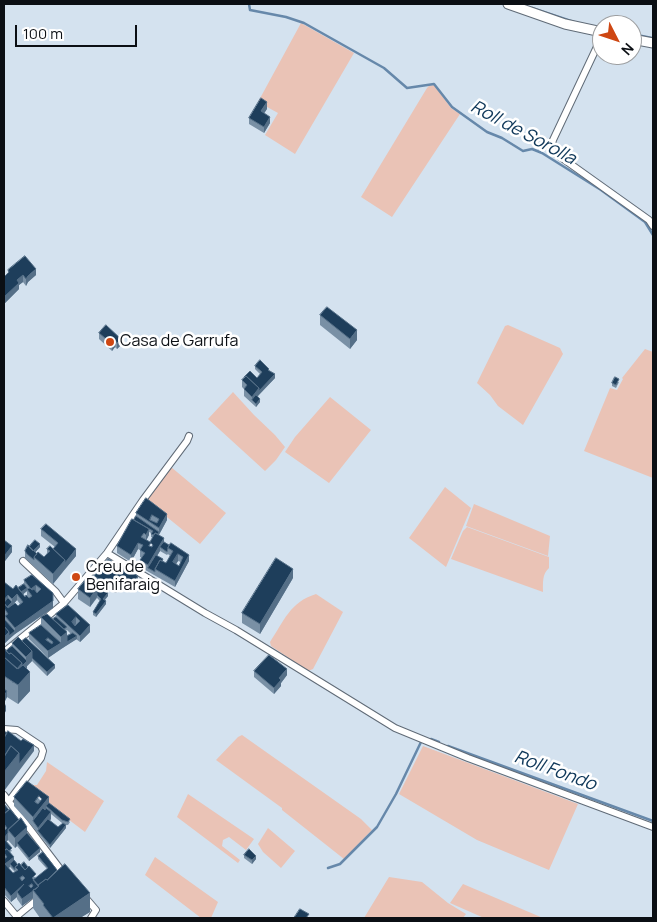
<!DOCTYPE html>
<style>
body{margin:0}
#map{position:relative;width:657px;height:922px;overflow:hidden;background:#d4e2ef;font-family:Manrope,sans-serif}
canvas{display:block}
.frame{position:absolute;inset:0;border:5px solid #0b0f14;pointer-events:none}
.north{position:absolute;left:592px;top:15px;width:50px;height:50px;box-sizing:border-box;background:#fff;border:1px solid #9d9fa1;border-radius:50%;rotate:131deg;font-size:14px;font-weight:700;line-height:20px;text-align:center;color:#0b0f14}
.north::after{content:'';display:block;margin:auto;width:18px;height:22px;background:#ce4713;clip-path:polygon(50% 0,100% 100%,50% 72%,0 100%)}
.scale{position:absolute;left:15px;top:25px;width:122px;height:22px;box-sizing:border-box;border:2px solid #0b0f14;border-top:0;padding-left:6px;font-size:15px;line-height:18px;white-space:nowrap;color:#0b0f14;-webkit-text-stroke:4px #fff;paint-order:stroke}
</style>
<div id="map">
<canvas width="657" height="922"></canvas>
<div class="frame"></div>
<div class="north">N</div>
<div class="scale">100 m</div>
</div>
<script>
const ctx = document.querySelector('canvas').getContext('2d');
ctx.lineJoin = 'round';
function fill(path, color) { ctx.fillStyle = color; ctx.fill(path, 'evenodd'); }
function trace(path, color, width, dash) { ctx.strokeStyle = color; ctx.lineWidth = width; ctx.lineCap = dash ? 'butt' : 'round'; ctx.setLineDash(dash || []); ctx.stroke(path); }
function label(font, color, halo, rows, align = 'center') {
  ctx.font = font + ' Manrope,sans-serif'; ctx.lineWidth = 5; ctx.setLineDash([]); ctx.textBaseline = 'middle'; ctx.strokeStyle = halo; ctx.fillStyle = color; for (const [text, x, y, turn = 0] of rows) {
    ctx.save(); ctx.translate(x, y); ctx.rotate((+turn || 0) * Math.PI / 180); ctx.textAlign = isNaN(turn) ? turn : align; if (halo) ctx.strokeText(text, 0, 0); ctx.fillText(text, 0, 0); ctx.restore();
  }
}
fill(new Path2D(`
 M 301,23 L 354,53 L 295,154 L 265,135 L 278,113 L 258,102 Z
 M 434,85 L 451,108 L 460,114 L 392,217 L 361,197 L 427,88 L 429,86 Z
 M 508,325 L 560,348 L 563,354 L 523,425 L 498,406 L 490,395 L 477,383 L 505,326 Z
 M 645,349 L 653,352 L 653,478 L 584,451 L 610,388 L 617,390 L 623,379 L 622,378 Z
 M 233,392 L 254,415 L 275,435 L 285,447 L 276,460 L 265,471 L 208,419 Z
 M 330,397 L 371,430 L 329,483 L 285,452 L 295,437 Z
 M 171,467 L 226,513 L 200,544 L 146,500 Z
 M 445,487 L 471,508 L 446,567 L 409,538 Z
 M 474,504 L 550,536 L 548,556 L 466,526 Z
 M 467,527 L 549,557 L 549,568 C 542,574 543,583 543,592 L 451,559 L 463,531 Z
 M 316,594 L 343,612 L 313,669 L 308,671 L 271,646 L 270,642 C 284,621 290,602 316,594 Z
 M 242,735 L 361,819 L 372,830 L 344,859 L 282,810 L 282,808 L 216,760 L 238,737 Z
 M 423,746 L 578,804 L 549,870 L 477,840 L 399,794 Z
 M 47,762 L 104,801 L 85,832 L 27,788 L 30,785 L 37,785 L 46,771 Z
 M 188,794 L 254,839 L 246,850 L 229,837 L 223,840 L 222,846 L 240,860 L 238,863 L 177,817 Z
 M 268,828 L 295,851 L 281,868 L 263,852 L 258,844 Z
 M 155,857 L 218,902 L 211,918 L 201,918 L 145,875 Z
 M 389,877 L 422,882 L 448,903 L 466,914 L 463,918 L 364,918 Z
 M 463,884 L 543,918 L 484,918 L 450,903 Z`), '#eac3b6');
trace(new Path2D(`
 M 249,4 L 250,10 L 286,17 L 304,23 L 384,68 L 407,88 L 434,84 L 452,107 L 487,132 L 502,138 L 523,151 L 532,149 L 542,153 L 601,190 L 645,222 L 653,235
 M 532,8 L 574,22
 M 632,34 L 652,38
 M 431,739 L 439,742
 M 448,746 L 653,821
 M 328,868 L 340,864 L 377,827 L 396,794 L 421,742`), '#68a', 2.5);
const street = new Path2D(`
 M 602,36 L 553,140 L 551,148 L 555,153 L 649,220 L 653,226
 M 107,553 L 205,613 L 236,630 L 395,728 L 468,758 L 653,827
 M 23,561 L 56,592 L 64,603
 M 4,652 L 64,603 L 107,553 L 143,500 L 187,441 L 189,436
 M 4,729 L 17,730 L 41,746 L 43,751 L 41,758 L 9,801
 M 4,795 L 64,874
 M 84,896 L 96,910 L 91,918
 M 4,901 L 18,918
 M 17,916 L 39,898`);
const secondary = new Path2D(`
 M 508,4 L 565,24 L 602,32
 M 632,39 L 653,43`);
trace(street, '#606b77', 8);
trace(secondary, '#606b77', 11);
trace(street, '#fff', 6);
trace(secondary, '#fff', 9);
fill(new Path2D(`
 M 267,109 L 264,113 L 270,123 L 264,133 L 249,124 L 249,118 Z
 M 8,270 L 36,275 L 28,282 L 26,286 L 23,282 L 19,285 L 19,289 L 4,304 L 4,277 L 8,273 Z
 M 320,315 L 357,340 L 350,349 L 320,325 Z
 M 106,325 L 121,345 L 117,349 L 115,347 L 112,351 L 99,339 L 99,333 Z
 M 255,366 L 269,371 L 275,378 L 258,396 L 260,402 L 256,407 L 244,396 L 244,389 L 242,387 L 242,380 L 244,378 L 257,378 L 260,374 L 255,369 Z
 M 619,382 L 616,388 L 612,386 L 612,383 Z
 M 146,498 L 167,514 L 167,520 L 159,535 L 164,538 L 164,542 L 169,545 L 171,543 L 189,555 L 189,561 L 175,587 L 140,567 L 140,560 L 142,558 L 140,557 L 140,550 L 138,549 L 131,562 L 117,553 L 117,546 L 132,519 L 134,520 L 136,516 L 136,513 ZM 149,532 L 151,533 L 151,537 L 153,538 L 150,542 L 146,540 L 149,535 ZM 151,543 L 153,544 L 151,547 L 149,546 ZM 160,551 L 167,555 L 168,554 L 170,556 L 166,563 L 163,561 L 163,559 L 157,556 ZM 178,561 L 181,562 L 179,566 L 176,564 Z
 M 41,529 L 76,556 L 53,584 L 27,560 L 25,558 L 25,551 L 29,547 L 40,547 L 35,552 L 44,557 L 47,553 L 47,549 L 53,549 L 55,547 L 41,536 Z
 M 4,540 L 12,552 L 5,561 L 4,560 Z
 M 32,575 L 53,608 L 15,634 L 4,644 L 4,621 L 5,620 L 5,616 L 4,615 L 4,582 L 13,589 L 18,588 L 24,584 L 24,580 ZM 27,591 L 27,596 L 25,597 L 23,594 ZM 17,600 L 20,604 L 18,606 L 12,606 Z
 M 94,576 L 138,580 L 132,590 L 122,583 L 116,593 L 111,591 L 111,588 L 114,584 L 113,583 L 109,589 L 94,580 Z
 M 293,578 L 260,634 L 242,623 L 242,613 Z
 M 78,589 L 108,596 L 105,600 L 106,604 L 96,617 L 93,615 L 93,612 L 100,601 L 97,598 L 90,607 L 78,599 Z
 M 68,605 L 90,632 L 80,642 L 76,639 L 48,658 L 29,639 L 29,633 L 41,625 L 41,617 L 53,619 L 56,617 L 56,614 ZM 67,630 L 71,634 L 67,636 L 66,631 Z
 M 22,641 L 55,668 L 47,676 L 32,661 L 27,666 L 26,668 L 30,691 L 18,704 L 7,697 L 4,703 L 4,650 L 6,651 L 12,646 L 12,643 Z
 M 254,671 L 287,675 L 281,683 L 281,686 L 274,694 L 254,677 Z
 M 27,781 L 49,803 L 70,822 L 68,825 L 66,825 L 66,828 L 50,848 L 33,827 L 14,806 L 14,797 ZM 39,796 L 42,799 L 41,801 L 38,798 ZM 51,814 L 62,823 L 62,824 L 58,827 L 49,821 L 51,819 Z
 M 4,804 L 27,833 L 40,852 L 29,861 L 17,846 L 15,848 L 8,840 L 6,842 L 12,851 L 10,852 L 14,860 L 18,865 L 36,878 L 47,869 L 38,859 L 38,856 L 90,912 L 80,918 L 40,918 L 33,908 L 33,898 L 22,906 L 17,899 L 17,897 L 11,902 L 4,894 ZM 10,867 L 15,872 L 13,873 L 8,868 Z
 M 244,855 L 256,859 L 252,864 L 244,858 Z`), '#7990a5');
fill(new Path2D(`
 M 267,102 L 267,109 L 261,118 L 261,111 Z
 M 270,117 L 270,123 L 264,133 L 264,127 Z
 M 36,269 L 36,275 L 28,282 L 26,286 L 26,279 L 28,276 Z
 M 23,275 L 23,282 L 19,285 L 19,289 L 4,304 L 4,297 L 17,280 Z
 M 357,330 L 357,340 L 350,349 L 350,339 Z
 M 121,339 L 121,345 L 117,349 L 117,343 Z
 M 115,340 L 115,347 L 112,351 L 112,344 Z
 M 275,374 L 275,378 L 253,401 L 252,400 L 252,403 L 252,397 L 259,388 Z
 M 260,399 L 260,402 L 256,407 L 256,404 Z
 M 167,514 L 167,520 L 156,540 L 156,537 L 159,532 L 159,528 Z
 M 149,529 L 149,535 L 146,541 L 146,535 Z
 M 164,538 L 164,545 L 160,547 L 160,551 L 149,569 L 148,568 L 148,565 Z
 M 138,543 L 138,549 L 131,562 L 131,555 Z
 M 40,544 L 40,547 L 32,556 L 32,553 Z
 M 12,546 L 12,552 L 5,561 L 5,555 Z
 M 76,549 L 76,556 L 65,569 L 65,563 Z
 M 178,554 L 178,561 L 173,569 L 173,562 Z
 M 189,555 L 189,561 L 175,587 L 175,581 Z
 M 65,560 L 65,569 L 53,584 L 53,574 Z
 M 293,569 L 293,578 L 260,634 L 260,624 Z
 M 138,576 L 138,580 L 132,590 L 132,586 Z
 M 113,580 L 113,583 L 109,589 L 109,585 Z
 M 122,580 L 122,583 L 116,593 L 116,590 Z
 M 36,585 L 36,592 L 32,595 L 31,589 Z
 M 27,588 L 27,591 L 20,597 L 20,593 Z
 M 97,588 L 97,597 L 90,607 L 90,598 Z
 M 53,593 L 53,608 L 15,634 L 15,628 Z
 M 108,593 L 108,596 L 103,602 L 103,599 Z
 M 17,594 L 17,600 L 6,612 L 6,609 L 12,602 L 12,599 Z
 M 8,595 L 8,601 L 4,606 L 4,600 Z
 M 106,601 L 106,604 L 96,617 L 96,614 Z
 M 76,617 L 76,624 L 72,629 L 72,622 Z
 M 90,625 L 90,632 L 80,642 L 80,636 Z
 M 15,631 L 15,634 L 9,639 L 9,636 Z
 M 9,632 L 9,639 L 4,644 L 4,637 Z
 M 67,632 L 67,642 L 77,636 L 77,639 L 61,649 L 61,637 Z
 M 61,643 L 61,649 L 48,658 L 48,651 Z
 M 32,651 L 32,661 L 27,666 L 27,668 L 12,683 L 12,673 L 22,663 L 26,662 L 26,657 Z
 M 55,665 L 55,668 L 47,676 L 47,672 Z
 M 287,669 L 287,675 L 281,683 L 281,686 L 274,694 L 274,688 L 279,678 Z
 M 30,672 L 30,691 L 18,704 L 18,685 Z
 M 7,691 L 7,697 L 4,703 L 4,696 Z
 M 6,704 L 6,711 L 4,714 L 4,708 Z
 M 34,745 L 34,751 L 4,791 L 4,769 L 19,753 Z
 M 49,797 L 49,807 L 46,806 L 47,810 L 33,821 L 33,827 L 33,817 Z
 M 51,812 L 51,819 L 40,833 L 38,831 L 38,828 Z
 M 66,825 L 66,828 L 50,848 L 50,845 Z
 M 27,827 L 27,836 L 17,843 L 17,846 L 15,848 L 15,838 Z
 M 8,833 L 8,840 L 4,844 L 4,838 Z
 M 40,848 L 40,852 L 29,861 L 29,858 Z
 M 256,856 L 256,859 L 252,864 L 252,860 Z
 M 14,857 L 14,863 L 10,864 L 10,867 L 5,871 L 5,864 Z
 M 24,884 L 17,892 L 17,897 L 11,902 L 11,896 Z
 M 33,891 L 33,898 L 22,906 L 22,899 Z
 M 90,893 L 90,912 L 80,918 L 53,918 Z`), '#556f87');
const building = new Path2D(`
 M 261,98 L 267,102 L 261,111 L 270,117 L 264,127 L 249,118 Z
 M 25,256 L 36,269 L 28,276 L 26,279 L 23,275 L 17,280 L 19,283 L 4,297 L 4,277 L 9,272 L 8,270 Z
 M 327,307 L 357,330 L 350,339 L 320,315 Z
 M 106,325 L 121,339 L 117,343 L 115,340 L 112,344 L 99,333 Z
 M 260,360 L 269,369 L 268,370 L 275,374 L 259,391 L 259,388 L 246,376 L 244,377 L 250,371 L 257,378 L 262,372 L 255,366 Z
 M 246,376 L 259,388 L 252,397 L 244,389 L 247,385 L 242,380 Z
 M 615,377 L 619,379 L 616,385 L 612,383 Z
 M 256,395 L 260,399 L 256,404 L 252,400 Z
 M 146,498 L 167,514 L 159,528 L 136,513 ZM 152,515 L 159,519 L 157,523 L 150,520 Z
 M 136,516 L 159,532 L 158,534 L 155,533 L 154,535 L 151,534 L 153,531 L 134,520 Z
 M 132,519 L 149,529 L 146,535 L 144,533 L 141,537 L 150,542 L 155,533 L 164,538 L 148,565 L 140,560 L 145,553 L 140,550 L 143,545 L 138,543 L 131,555 L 117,546 ZM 151,543 L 153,545 L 152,547 L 149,546 Z
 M 46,524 L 76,549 L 65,563 L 65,560 L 53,549 L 58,543 L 41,529 Z
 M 4,540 L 12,546 L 5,555 L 4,554 Z
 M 35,540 L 40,544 L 33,551 L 29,547 Z
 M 164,542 L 169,545 L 168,548 L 167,552 L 160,547 Z
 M 171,543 L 189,555 L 175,581 L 155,569 L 160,560 L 166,563 L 173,551 L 168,548 ZM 178,554 L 183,557 L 179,566 L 173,562 Z
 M 28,545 L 37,554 L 34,557 L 34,560 L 27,554 L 25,551 Z
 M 50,546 L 65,560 L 53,574 L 34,557 L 38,552 L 44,557 L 50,551 L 47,549 Z
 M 156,555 L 163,559 L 162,561 L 160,560 L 155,569 L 155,572 L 148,568 Z
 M 276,558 L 293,569 L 260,624 L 242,613 Z
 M 108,559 L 138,576 L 132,586 L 122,580 L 116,590 L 111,588 L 115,582 L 113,580 L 109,585 L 94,576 Z
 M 32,575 L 53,593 L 53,601 L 15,628 L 5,616 L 8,614 L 4,608 L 4,603 L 8,608 L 15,603 L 18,606 L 23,602 L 17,594 L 12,599 L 8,595 L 4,600 L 4,582 L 13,589 L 16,585 L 25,597 L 26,595 L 29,598 L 32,596 L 27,589 L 30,588 L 32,590 L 34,589 L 37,593 L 41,589 L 36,585 L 31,589 L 24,580 Z
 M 86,579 L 97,588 L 90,598 L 78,589 Z
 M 89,580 L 108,593 L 103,599 L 106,601 L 96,614 L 93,612 L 101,599 L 97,595 L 97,588 L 88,581 Z
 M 24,584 L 27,588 L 21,592 L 18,588 Z
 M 8,598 L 12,602 L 7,607 L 4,603 Z
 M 68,605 L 90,625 L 80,636 L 56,614 ZM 76,617 L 80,621 L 75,626 L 72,622 Z
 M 47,614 L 67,632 L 61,637 L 41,617 Z
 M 56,617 L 67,627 L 64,629 L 53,619 Z
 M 5,620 L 15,631 L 9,636 L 9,632 L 4,626 L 4,621 Z
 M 41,625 L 61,643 L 48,651 L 29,633 ZM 48,638 L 53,642 L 52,644 L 46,640 Z
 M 4,626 L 9,632 L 4,637 Z
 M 73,633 L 77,636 L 67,642 L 67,636 Z
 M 18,637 L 32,651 L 26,657 L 12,643 Z
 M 26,638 L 55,665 L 47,672 L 32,658 L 32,651 L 22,641 Z
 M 12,646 L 27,661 L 22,666 L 22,663 L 11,653 L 9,654 L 6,651 Z
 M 5,649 L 9,654 L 11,653 L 22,663 L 17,669 L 4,657 L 4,650 Z
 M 269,655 L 287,669 L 279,678 L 281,680 L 274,688 L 254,671 Z
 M 4,657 L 18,669 L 23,665 L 30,672 L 18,685 L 4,676 Z
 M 4,689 L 7,691 L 4,696 Z
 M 4,731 L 7,733 L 4,738 Z
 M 8,731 L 21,741 L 23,739 L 34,745 L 19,764 L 19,753 L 11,746 L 4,757 L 4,738 Z
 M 11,746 L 19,753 L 4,772 L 4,757 Z
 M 27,781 L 49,797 L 33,817 L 14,797 ZM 39,796 L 42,799 L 38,804 L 35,802 Z
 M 49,803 L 70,819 L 68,822 L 62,820 L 46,806 Z
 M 4,804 L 9,810 L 4,814 Z
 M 43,808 L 45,810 L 46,808 L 51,812 L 38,828 L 33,821 Z
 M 10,809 L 19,820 L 8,830 L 8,833 L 4,838 L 4,831 L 7,828 L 4,824 L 4,814 Z
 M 21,818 L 27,827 L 15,838 L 8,830 Z
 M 48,819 L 58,827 L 63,823 L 66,825 L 50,845 L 38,831 Z
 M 27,833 L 40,848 L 29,858 L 17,843 Z
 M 5,840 L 12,848 L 9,851 L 7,849 L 5,850 L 4,848 L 4,841 Z
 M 7,849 L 14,857 L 5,864 L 13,873 L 18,870 L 15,867 L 19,863 L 25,870 L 29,866 L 36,874 L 32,878 L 39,886 L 35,889 L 33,890 L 33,891 L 22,899 L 17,892 L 24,884 L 11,896 L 4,887 L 4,859 L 7,857 L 4,853 L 4,851 ZM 23,876 L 25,878 L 22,881 L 20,878 ZM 32,884 L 33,886 L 31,888 L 29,886 Z
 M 249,849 L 256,856 L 252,860 L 244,855 Z
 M 43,852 L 57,870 L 47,880 L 46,879 L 38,885 L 38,886 L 33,880 L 48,868 L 38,856 Z
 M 14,860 L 18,865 L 15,867 L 15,870 L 10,864 Z
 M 24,862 L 28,867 L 25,870 L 21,865 Z
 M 65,864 L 90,893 L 53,918 L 43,905 L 44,904 L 33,890 L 36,889 L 39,886 L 38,885 L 46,879 L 47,880 Z
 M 300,909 L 309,914 L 306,918 L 294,918 Z`);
fill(building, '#1e3e5b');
trace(building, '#556f87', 1);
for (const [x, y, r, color] of [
 [110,342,5,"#ce4713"],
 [76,577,5,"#ce4713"]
]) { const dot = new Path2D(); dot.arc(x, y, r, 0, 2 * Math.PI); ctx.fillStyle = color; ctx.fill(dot); trace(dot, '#fff', 2); }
label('16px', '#0b0f14', '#fff', [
 ["Casa de Garrufa",120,342],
 ["Creu de",86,568],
 ["Benifaraig",86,586]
], 'left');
label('italic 18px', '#0e3759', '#fff', [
 ["Roll de Sorolla",523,133,28],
 ["Roll Fondo",555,771,20]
]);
</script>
